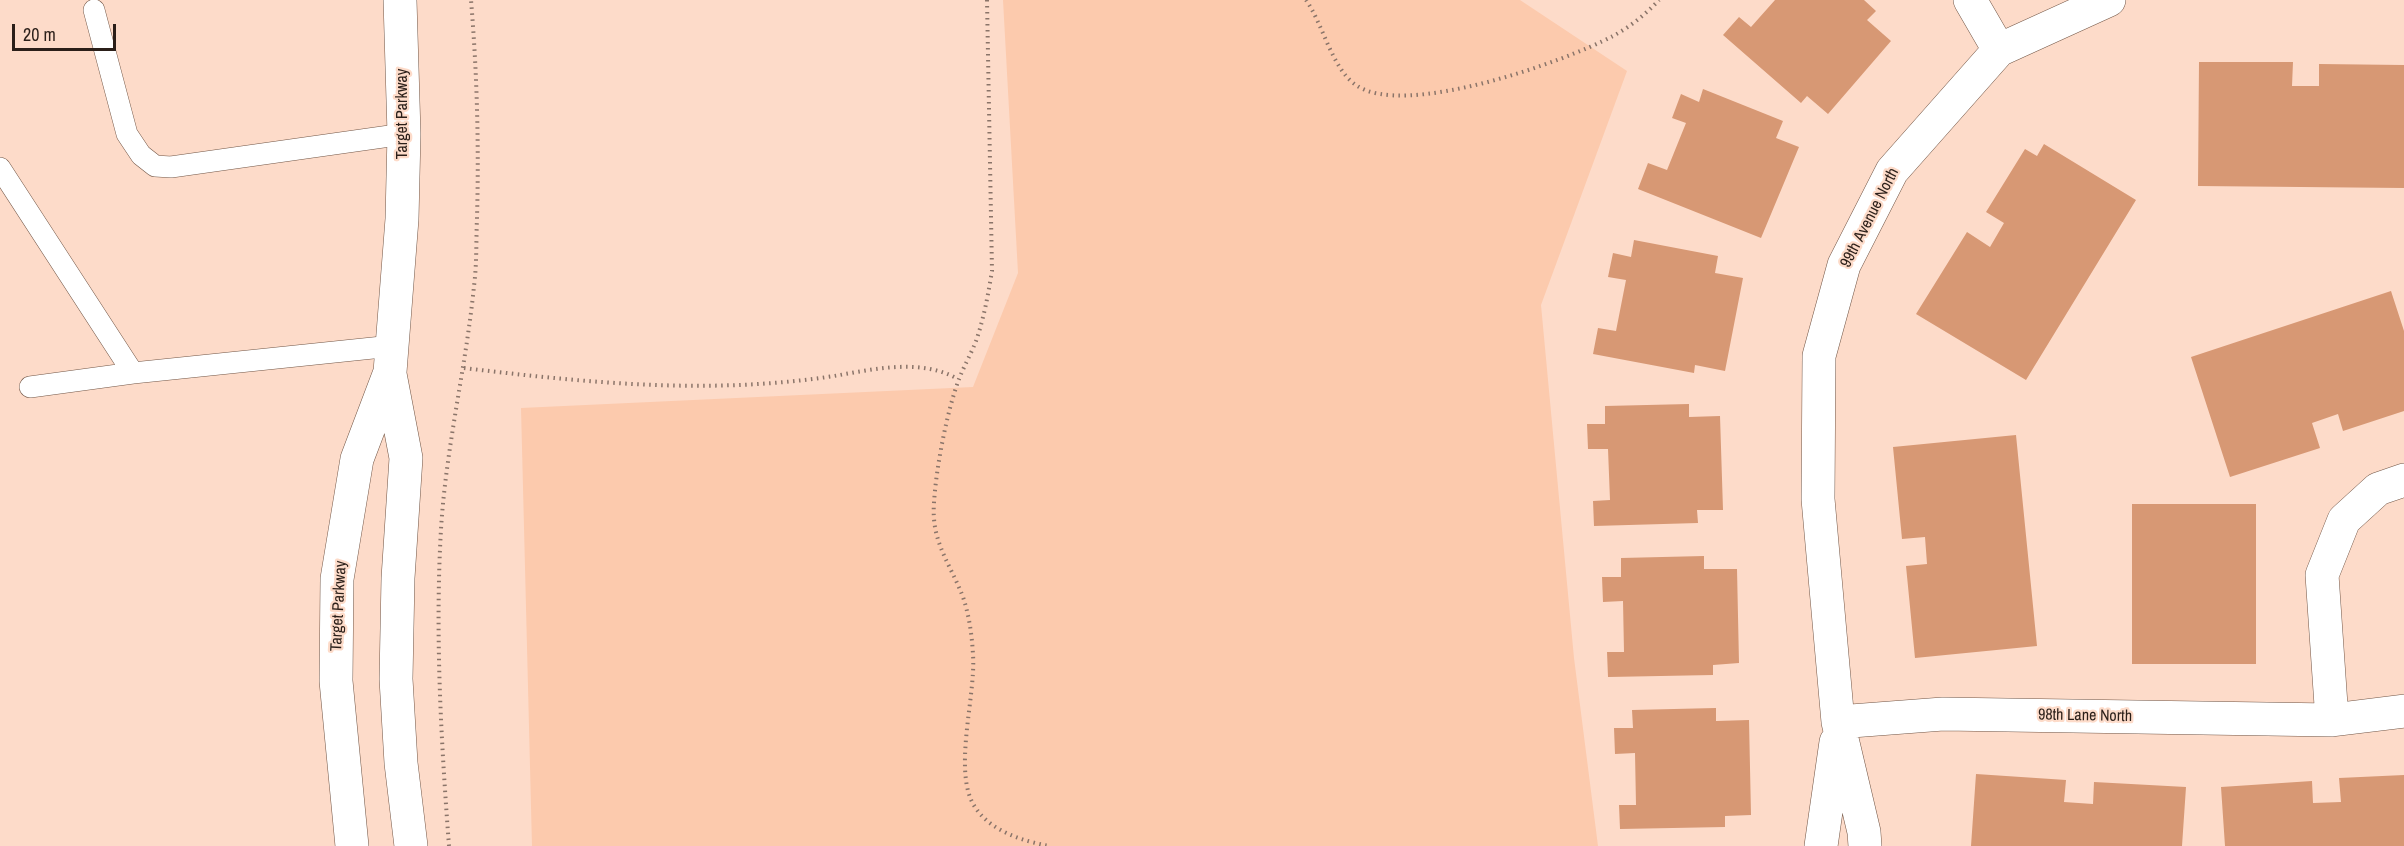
<!DOCTYPE html>
<style>
body{margin:0}
#map{position:relative;width:2404px;height:846px;overflow:hidden;background:#fddbc9;font-family:"Archivo Narrow",sans-serif}
canvas{display:block}
.scale{position:absolute;left:12px;top:24px;width:104px;height:27px;box-sizing:border-box;border:3px solid #2b1f19;border-top:0;padding-left:8px;font-size:18px;line-height:21px;white-space:nowrap;color:#2b1f19;-webkit-text-stroke:4px #fddbc9;paint-order:stroke}
</style>
<div id="map">
<canvas width="2404" height="846"></canvas>
<div class="scale">20 m</div>
</div>
<script>
const ctx = document.querySelector('canvas').getContext('2d');
ctx.lineJoin = 'round';
function fill(path, color) { ctx.fillStyle = color; ctx.fill(path, 'evenodd'); }
function trace(path, color, width, dash) { ctx.strokeStyle = color; ctx.lineWidth = width; ctx.lineCap = dash ? 'butt' : 'round'; ctx.setLineDash(dash || []); ctx.stroke(path); }
function label(font, color, halo, rows, align = 'center') {
  ctx.font = font + ' "Archivo Narrow",sans-serif'; ctx.lineWidth = 4.5; ctx.setLineDash([]); ctx.textBaseline = 'middle'; ctx.strokeStyle = halo; ctx.fillStyle = color; for (const [text, x, y, turn = 0] of rows) {
    ctx.save(); ctx.translate(x, y); ctx.rotate((+turn || 0) * Math.PI / 180); ctx.textAlign = isNaN(turn) ? turn : align; if (halo) ctx.strokeText(text, 0, 0); ctx.fillText(text, 0, 0); ctx.restore();
  }
}
fill(new Path2D(`
 M 1003,0 L 1520,0 L 1627,71 L 1541,305 L 1574,658 L 1598,846 L 532,846 L 521,408 L 973,387 L 1018,273 Z`), '#fccaad');
fill(new Path2D(`
 M 1775,0 L 1864,0 L 1876,11 L 1867,20 L 1891,41 L 1828,114 L 1807,96 L 1801,103 L 1723,35 L 1739,17 L 1751,27 Z
 M 2199,62 L 2293,62 L 2292,86 L 2319,86 L 2319,64 L 2404,65 L 2404,188 L 2198,186 Z
 M 1703,89 L 1783,121 L 1776,138 L 1799,147 L 1761,238 L 1638,189 L 1648,163 L 1667,170 L 1686,123 L 1672,118 L 1681,94 L 1699,102 Z
 M 2044,144 L 2136,200 L 2026,380 L 1916,314 L 1967,232 L 1990,247 L 2004,223 L 1986,212 L 2025,149 L 2037,156 Z
 M 1634,240 L 1718,256 L 1715,273 L 1743,278 L 1725,371 L 1695,365 L 1694,373 L 1593,354 L 1598,328 L 1616,331 L 1626,280 L 1608,277 L 1613,253 L 1631,257 Z
 M 2391,291 L 2404,331 L 2404,411 L 2343,431 L 2338,414 L 2312,423 L 2320,448 L 2230,477 L 2191,357 Z
 M 1689,404 L 1689,417 L 1720,416 L 1723,510 L 1697,510 L 1698,523 L 1594,526 L 1593,501 L 1610,500 L 1608,449 L 1588,449 L 1587,424 L 1605,424 L 1605,406 Z
 M 2016,435 L 2037,646 L 1915,658 L 1906,566 L 1927,564 L 1925,537 L 1902,539 L 1893,447 Z
 M 2132,504 L 2256,504 L 2256,664 L 2132,664 Z
 M 1704,556 L 1704,569 L 1737,569 L 1739,663 L 1713,665 L 1713,675 L 1608,677 L 1607,652 L 1624,652 L 1623,601 L 1603,602 L 1602,577 L 1621,577 L 1621,558 Z
 M 1716,708 L 1716,721 L 1749,720 L 1751,815 L 1725,816 L 1725,827 L 1620,829 L 1619,805 L 1636,805 L 1635,753 L 1615,754 L 1614,728 L 1633,728 L 1632,710 Z
 M 1976,774 L 2066,780 L 2064,802 L 2093,804 L 2094,782 L 2186,787 L 2182,846 L 1971,846 Z
 M 2404,775 L 2404,846 L 2225,846 L 2221,787 L 2312,781 L 2313,803 L 2341,802 L 2339,778 Z`), '#d79874');
const service = new Path2D(`
 M 94,10 L 127,134 L 141,155 L 155,166 L 171,167 L 404,134
 M 0,168 L 133,373
 M 30,387 L 133,373 L 392,346`);
const minor = new Path2D(`
 M 1970,0 L 1999,50
 M 2332,720 L 2322,575 L 2344,520 L 2378,489 L 2404,480
 M 1838,722 L 1943,714 L 2332,720 L 2404,711
 M 1821,846 L 1836,742
 M 1865,846 L 1864,832 L 1838,722 L 1818,499 L 1819,356 L 1844,265 L 1892,171 L 1999,50 L 2109,0`);
const tertiary = new Path2D(`
 M 390,374 L 406,458 L 398,578 L 396,679 L 401,763 L 411,846
 M 352,846 L 336,681 L 337,579 L 357,459 L 390,372 L 402,219 L 404,134 L 400,0`);
trace(service, '#725646', 22);
trace(minor, '#725646', 34);
trace(tertiary, '#725646', 34);
trace(new Path2D(`
 M 987,0 L 992,271 C 988,295 984,318 976,341 C 971,354 964,366 959,379 C 947,411 936,468 934,503 C 931,542 950,563 963,597 C 969,615 972,635 973,655 C 976,696 952,773 975,807 C 990,831 1023,841 1049,846
 M 1306,0 C 1323,24 1332,69 1356,85 C 1403,119 1564,62 1613,36 C 1630,27 1646,14 1659,0
 M 464,368 C 588,383 710,395 834,376 C 875,369 920,358 958,379
 M 449,846 C 441,740 435,634 441,529 C 446,447 466,367 474,286 C 477,263 476,240 477,218 C 479,145 477,72 471,0`), '#8a7469', 4, [1.5, 4.5]);
trace(service, '#fff', 21);
trace(minor, '#fff', 33);
trace(tertiary, '#fff', 33);
label('16px', '#2b1f19', '#fddbc9', [
 ["Target Parkway",403,114,-90],
 ["99th Avenue North",1870,218,-63],
 ["Target Parkway",339,606,-87],
 ["98th Lane North",2085,716,1]
]);
</script>
